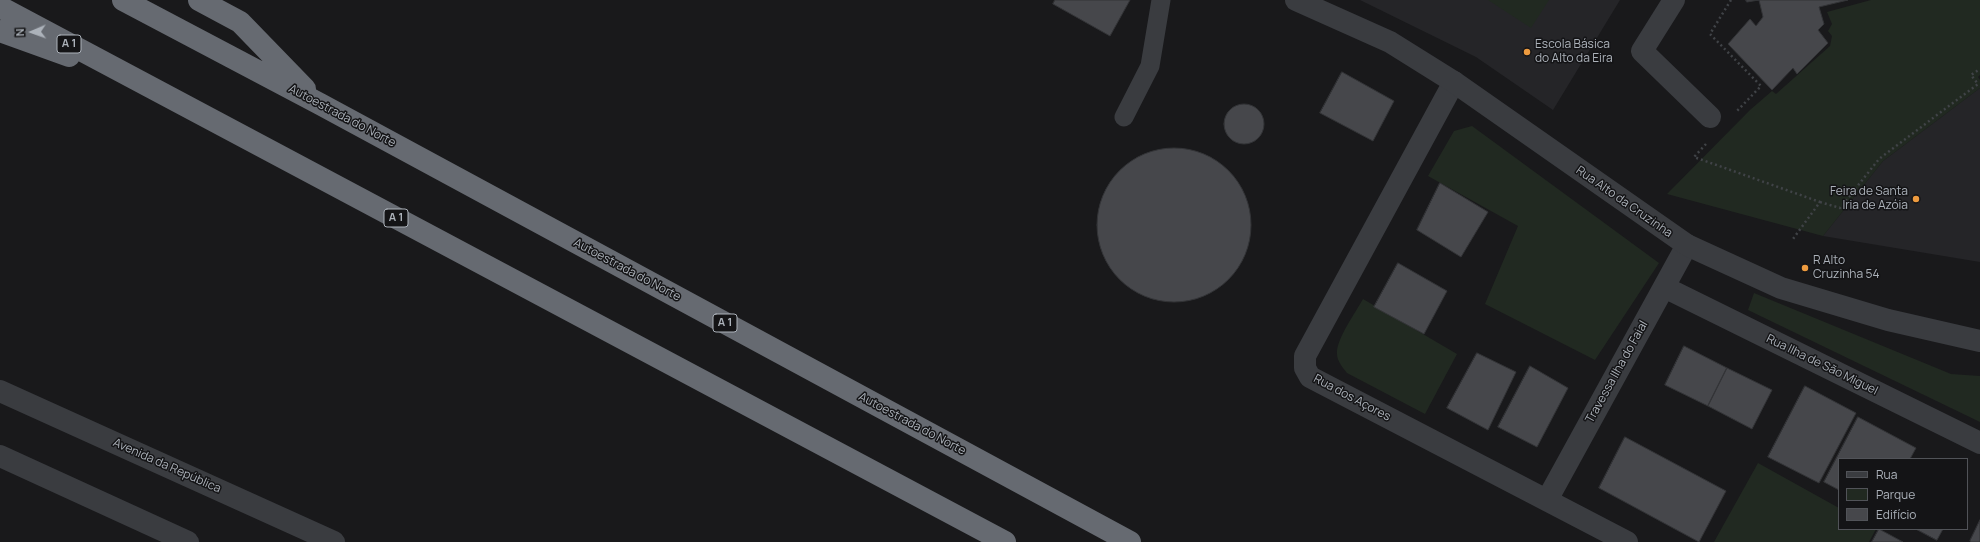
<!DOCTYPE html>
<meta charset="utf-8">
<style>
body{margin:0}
#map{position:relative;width:1980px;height:542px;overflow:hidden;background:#19191b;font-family:Manrope,sans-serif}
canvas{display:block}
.legend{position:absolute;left:1838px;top:458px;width:130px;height:72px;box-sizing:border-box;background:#141416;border:1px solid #515358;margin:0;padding:5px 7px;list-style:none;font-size:12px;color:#acb2ba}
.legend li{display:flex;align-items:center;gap:8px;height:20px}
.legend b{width:20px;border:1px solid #515358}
.north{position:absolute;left:12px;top:12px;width:40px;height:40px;-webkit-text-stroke:3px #141416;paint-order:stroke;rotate:268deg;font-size:11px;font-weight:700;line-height:16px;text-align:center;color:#acb2ba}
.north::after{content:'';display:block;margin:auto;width:14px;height:18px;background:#acb2ba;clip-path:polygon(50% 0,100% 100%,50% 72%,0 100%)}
</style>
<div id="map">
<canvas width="1980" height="542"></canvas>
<ul class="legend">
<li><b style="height:5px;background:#3a3c40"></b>Rua</li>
<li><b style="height:11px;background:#212921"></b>Parque</li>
<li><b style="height:11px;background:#46474b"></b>Edifício</li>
</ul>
<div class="north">N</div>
</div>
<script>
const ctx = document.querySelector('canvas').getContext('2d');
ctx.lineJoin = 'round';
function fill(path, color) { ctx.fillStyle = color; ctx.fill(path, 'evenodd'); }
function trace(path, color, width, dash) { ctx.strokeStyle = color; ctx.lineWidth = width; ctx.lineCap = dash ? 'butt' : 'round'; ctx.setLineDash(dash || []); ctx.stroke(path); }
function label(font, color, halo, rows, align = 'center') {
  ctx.font = font + ' Manrope,sans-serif'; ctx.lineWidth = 3; ctx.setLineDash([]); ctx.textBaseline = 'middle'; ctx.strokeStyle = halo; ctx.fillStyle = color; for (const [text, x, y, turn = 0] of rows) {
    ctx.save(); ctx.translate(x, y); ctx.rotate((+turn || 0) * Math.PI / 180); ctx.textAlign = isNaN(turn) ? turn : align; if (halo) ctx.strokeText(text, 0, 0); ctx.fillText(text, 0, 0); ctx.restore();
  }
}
fill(new Path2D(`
 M 1360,0 L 1620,0 L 1553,110 L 1476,57 Z
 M 1980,88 L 1980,262 L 1823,236 L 1883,161 Z`), '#252528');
fill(new Path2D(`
 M 1488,0 L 1549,0 L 1531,28 Z
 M 1871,0 L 1980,0 L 1980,75 L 1978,77 L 1980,80 L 1980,88 L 1883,161 L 1823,236 L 1667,194 L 1750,110 L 1772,91 L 1776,94 L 1830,46 L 1832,36 L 1828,31 L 1832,24 L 1827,12 Z
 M 1472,126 L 1659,263 L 1595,360 L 1485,304 L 1518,226 L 1428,176 L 1454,131 Z
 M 1754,293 L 1951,374 L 1980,376 L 1980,422 L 1748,310 Z
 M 1363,299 L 1457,354 L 1425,414 L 1347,373 C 1343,368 1337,361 1337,354 C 1336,339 1356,312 1363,299 Z
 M 1758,463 L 1839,508 L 1839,529 L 1876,529 L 1869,542 L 1714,542 Z`), '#212921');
const building = new Path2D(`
 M 1055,0 L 1130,0 L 1110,36 L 1053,4 Z
 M 1746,0 L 1848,0 L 1819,7 L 1824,24 L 1818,30 L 1828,43 L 1797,74 L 1793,68 L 1772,90 L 1728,44 L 1750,19 L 1756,26 L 1763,17 L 1759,0 L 1747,2 Z
 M 1342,72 L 1394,101 L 1373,141 L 1320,113 Z
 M1224 124a20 20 0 1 1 40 0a20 20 0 1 1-40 0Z
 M1097 225a77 77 0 1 1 154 0a77 77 0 1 1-154 0Z
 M 1440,183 L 1488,212 L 1461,257 L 1417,230 Z
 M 1398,263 L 1447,291 L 1424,334 L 1374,307 Z
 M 1684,346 L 1727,368 L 1708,406 L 1665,385 Z
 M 1477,353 L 1516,372 L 1488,430 L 1447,408 Z
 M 1530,366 L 1568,388 L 1537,447 L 1498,427 Z
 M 1727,368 L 1772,390 L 1752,429 L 1708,406 Z
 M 1805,386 L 1856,413 L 1819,483 L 1768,457 Z
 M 1858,417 L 1916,448 L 1910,459 L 1839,459 L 1839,490 L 1824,482 Z
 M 1625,437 L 1726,491 L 1699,542 L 1599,488 Z
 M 1980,520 L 1980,542 L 1971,542 L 1970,541 Z
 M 1879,529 L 1903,542 L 1872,542 Z
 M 1916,529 L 1943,529 L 1937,540 Z`);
fill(building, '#46474b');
trace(building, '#333437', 1);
trace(new Path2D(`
 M 1731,0 L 1710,34 L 1761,86 L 1737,111
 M 1706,144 L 1694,157 L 1820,202 L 1793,239
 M 1820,202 L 1840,208 L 1879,159 L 1978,84 L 1971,75 L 1980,69`), '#404347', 2.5, [2, 3]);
trace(new Path2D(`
 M 1124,117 L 1150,66 L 1161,0`), '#3a3c40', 19);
trace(new Path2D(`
 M 1674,0 L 1642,51 L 1710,117
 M 1454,82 L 1305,356 L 1305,368 L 1310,377 L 1627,542
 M 1664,287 L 1980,443
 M 0,391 L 334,542
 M 0,456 L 188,542
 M 1547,500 L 1687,245`), '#3a3c40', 22);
trace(new Path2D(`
 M 1296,0 L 1390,42 L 1454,82 L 1687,245 L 1781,288 L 1888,320 L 1980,341`), '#3a3c40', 22);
trace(new Path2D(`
 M 123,0 L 320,104 L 1130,542
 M 199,0 L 240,22 L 305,89
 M 0,7 L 1005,542
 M 0,31 L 69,56`), '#666a71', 22);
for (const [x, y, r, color] of [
 [1527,52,4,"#ee9b3f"],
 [1916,199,4,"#ee9b3f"],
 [1805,268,4,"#ee9b3f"]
]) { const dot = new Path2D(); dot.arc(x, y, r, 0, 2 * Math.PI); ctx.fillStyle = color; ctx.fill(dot); trace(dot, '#141416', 1.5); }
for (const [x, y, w] of [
 [69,44,24],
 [396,218,24],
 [725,323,24]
]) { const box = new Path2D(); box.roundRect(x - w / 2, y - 9, w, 18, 3); ctx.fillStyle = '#141416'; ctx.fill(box); trace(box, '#acb2ba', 1); }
label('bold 11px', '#acb2ba', null, [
 ["A 1",69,44],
 ["A 1",396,218],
 ["A 1",725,323]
]);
label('12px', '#acb2ba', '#141416', [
 ["Escola Básica",1535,45],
 ["do Alto da Eira",1535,59],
 ["Feira de Santa",1908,192,"right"],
 ["Iria de Azóia",1908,206,"right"],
 ["R Alto",1813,261],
 ["Cruzinha 54",1813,275]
], 'left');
label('12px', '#acb2ba', '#141416', [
 ["Autoestrada do Norte",342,116,28],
 ["Rua Alto da Cruzinha",1624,202,35],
 ["Autoestrada do Norte",627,270,28],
 ["Rua Ilha de São Miguel",1822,365,26],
 ["Travessa Ilha do Faial",1617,372,-61],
 ["Rua dos Açores",1352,398,28],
 ["Autoestrada do Norte",912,424,28],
 ["Avenida da República",167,466,24]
]);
</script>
